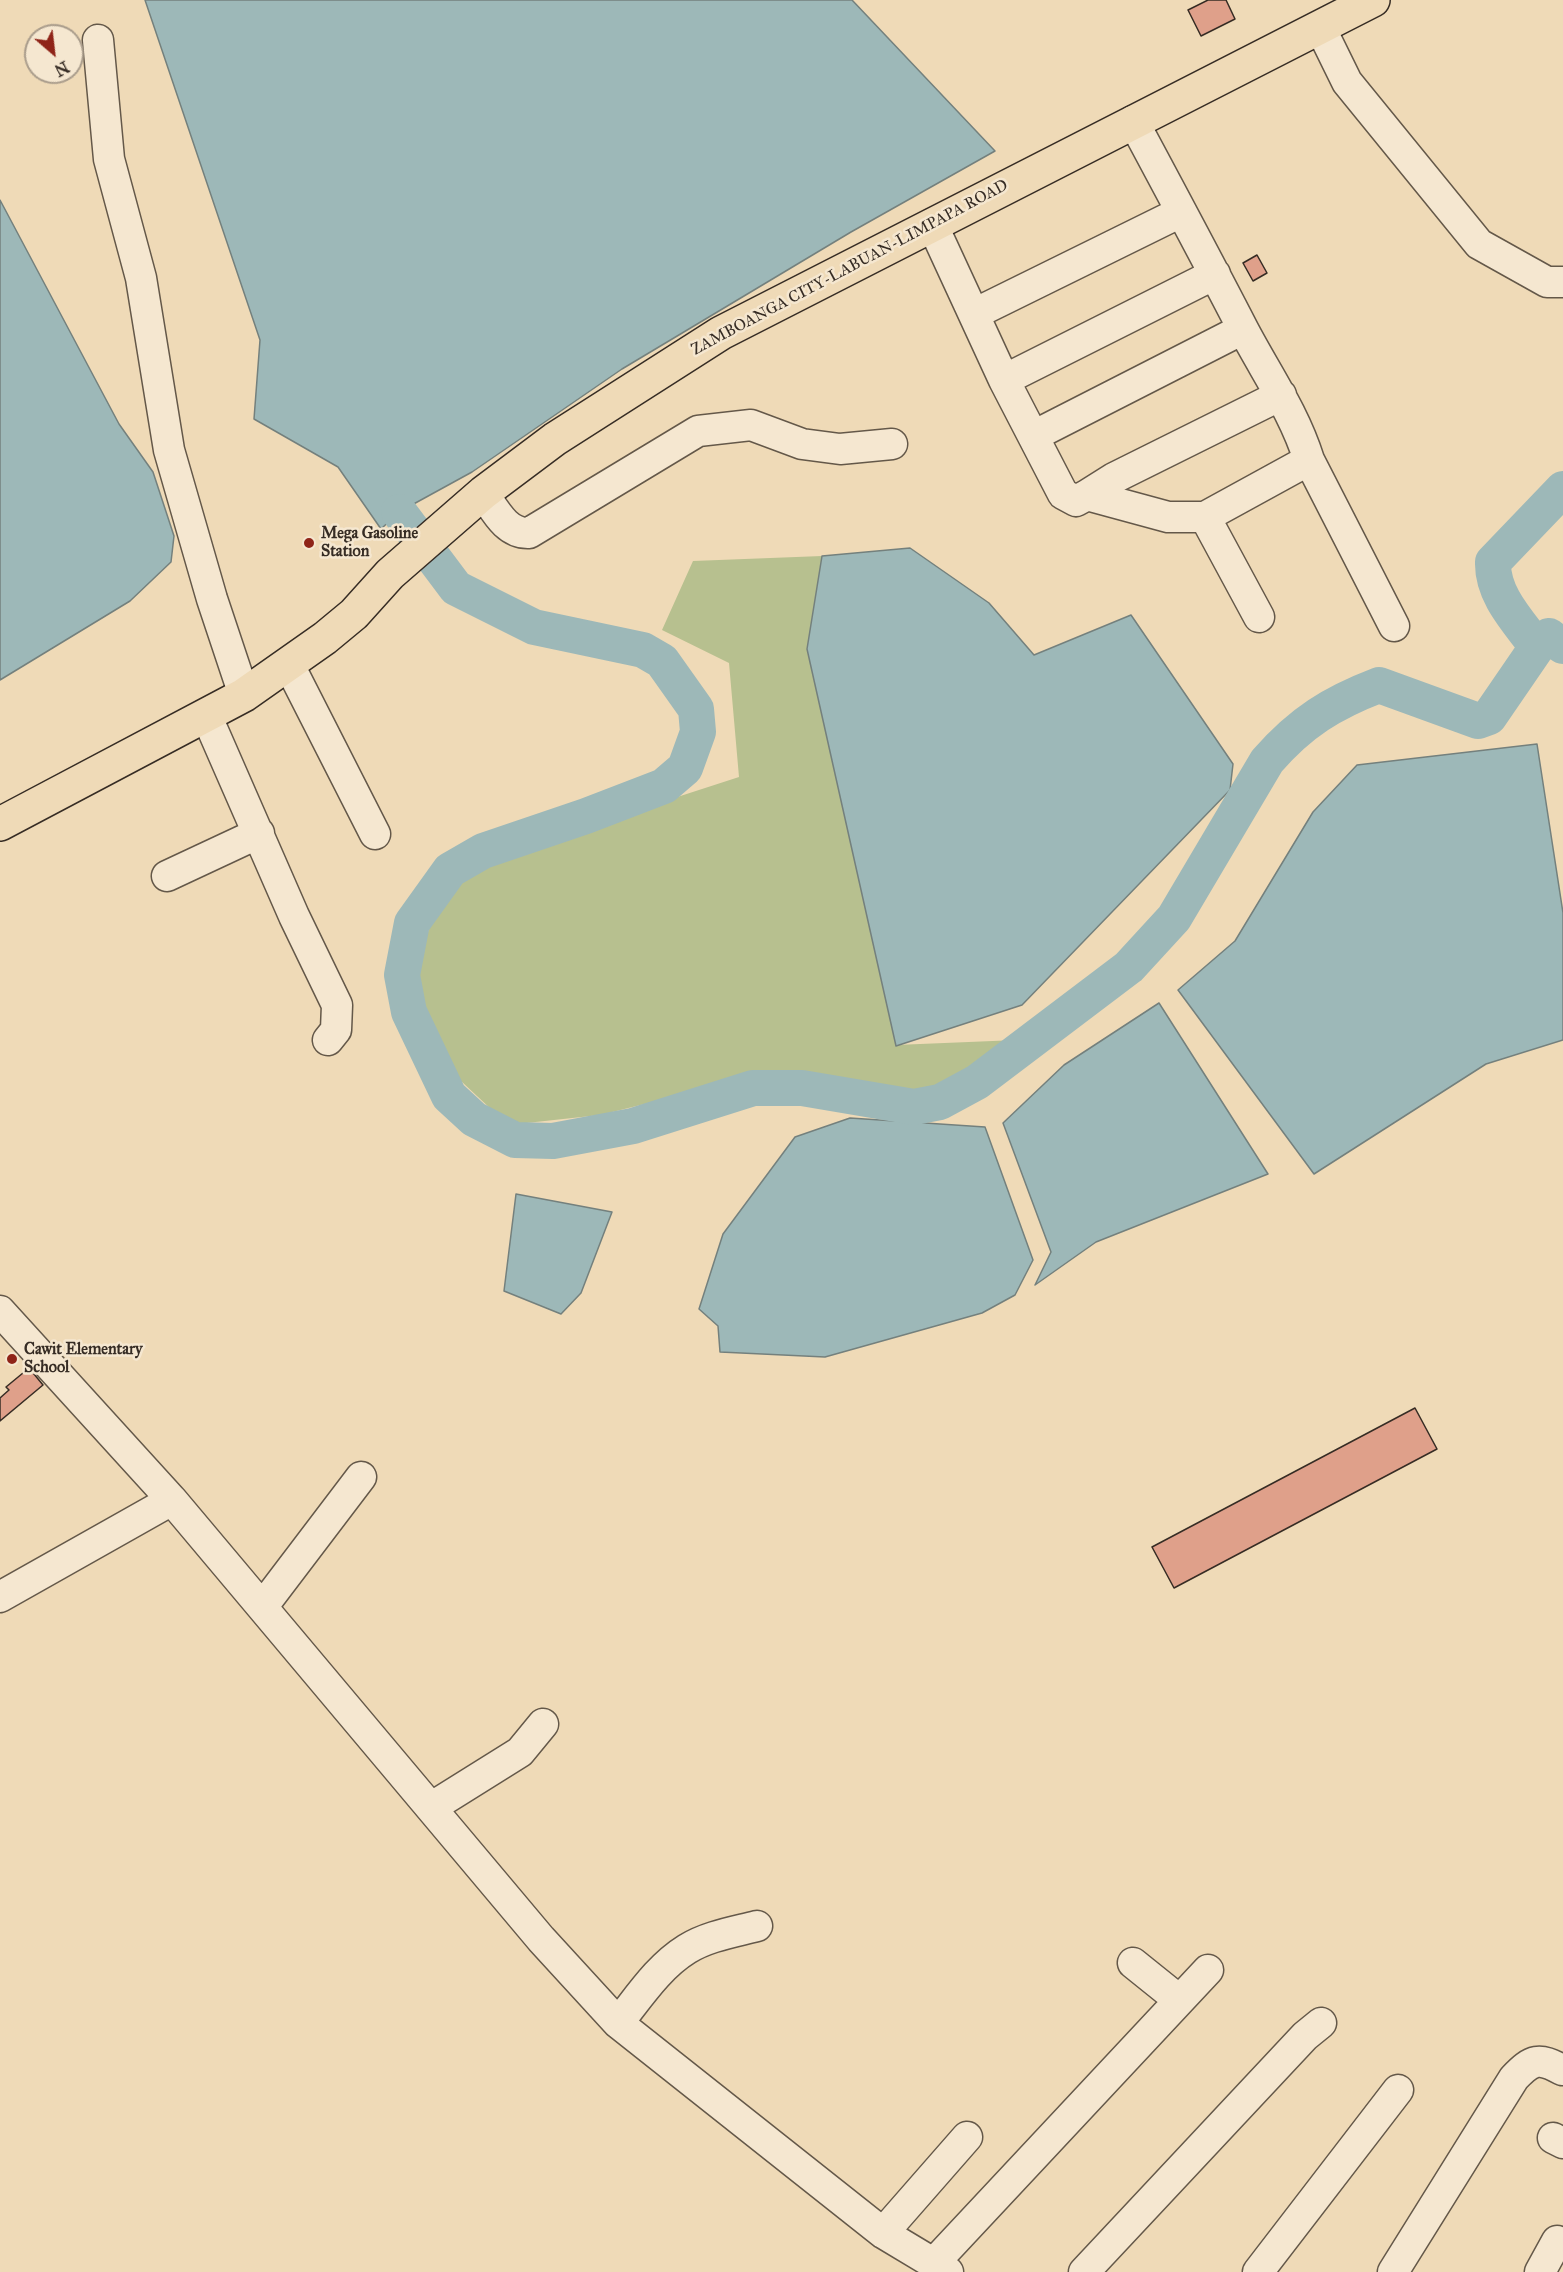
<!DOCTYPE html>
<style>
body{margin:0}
#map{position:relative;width:1563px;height:2272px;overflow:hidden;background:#efdab7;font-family:"IM FELL Great Primer",serif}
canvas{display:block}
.north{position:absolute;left:24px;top:24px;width:60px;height:60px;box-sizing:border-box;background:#f5e7d0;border:2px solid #a99c8b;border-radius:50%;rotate:152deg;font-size:16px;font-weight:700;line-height:24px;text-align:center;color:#362c24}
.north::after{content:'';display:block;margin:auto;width:21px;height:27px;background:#8f2418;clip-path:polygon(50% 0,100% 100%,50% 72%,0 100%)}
</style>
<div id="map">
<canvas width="1563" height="2272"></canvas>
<div class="north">N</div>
</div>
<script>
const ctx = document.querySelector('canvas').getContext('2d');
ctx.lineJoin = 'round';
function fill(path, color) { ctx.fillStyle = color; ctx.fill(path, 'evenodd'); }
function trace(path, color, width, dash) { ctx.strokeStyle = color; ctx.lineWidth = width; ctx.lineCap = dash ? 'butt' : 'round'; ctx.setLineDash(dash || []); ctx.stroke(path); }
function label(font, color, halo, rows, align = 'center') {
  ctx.font = font + ' "IM FELL Great Primer",serif'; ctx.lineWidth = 5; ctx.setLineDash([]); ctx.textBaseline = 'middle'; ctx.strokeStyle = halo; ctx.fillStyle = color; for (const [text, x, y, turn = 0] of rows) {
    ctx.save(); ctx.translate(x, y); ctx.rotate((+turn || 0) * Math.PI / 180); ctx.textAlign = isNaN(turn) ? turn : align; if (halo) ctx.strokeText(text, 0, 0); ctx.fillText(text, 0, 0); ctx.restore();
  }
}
fill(new Path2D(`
 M 822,556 L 807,649 L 896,1045 L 1017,1040 L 965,1082 L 918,1091 L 758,1076 L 600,1115 L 508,1125 L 446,1067 L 412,967 L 446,892 L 517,849 L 739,777 L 729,663 L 662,630 L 693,561 Z`), '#b7c08f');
const water = new Path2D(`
 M 145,0 L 852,0 L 995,151 L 851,232 L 622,369 L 472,472 L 399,512 L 381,529 L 338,467 L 254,419 L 260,340 Z
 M 0,200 L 119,424 L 153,472 L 174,536 L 171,562 L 130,601 L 0,680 Z
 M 910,548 L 989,603 L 1034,655 L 1131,615 L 1233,764 L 1230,790 L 1022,1005 L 896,1046 L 807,649 L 822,556 Z
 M 1537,744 L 1563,913 L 1563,1040 L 1486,1064 L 1314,1174 L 1178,990 L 1235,941 L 1313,812 L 1357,765 Z
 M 1159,1003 L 1268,1174 L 1096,1242 L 1035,1285 L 1051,1252 L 1003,1123 L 1064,1065 Z
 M 850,1118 L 985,1127 L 1033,1260 L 1015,1295 L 982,1313 L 825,1357 L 720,1352 L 718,1326 L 699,1309 L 723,1234 L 795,1137 Z
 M 516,1194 L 612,1212 L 581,1293 L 561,1314 L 504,1291 Z`);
fill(water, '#9db8b8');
trace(water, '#74807d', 1.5);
trace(new Path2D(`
 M 399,512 L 456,588 L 534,627 L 643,650 L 662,661 L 696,709 L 698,732 L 685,768 L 664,786 L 586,816 L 483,851 L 450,870 L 412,923 L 402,975 L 409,1012 L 449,1096 L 474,1119 L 515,1140 L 553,1141 L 633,1126 L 753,1088 L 802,1088 L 914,1107 L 940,1102 L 977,1082 L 1129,967 L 1174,918 L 1267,761 C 1301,722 1332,703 1379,685 L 1478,721 L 1489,717 L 1537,647 L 1549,636 L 1563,646
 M 1537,647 C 1518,621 1492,595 1493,562 L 1563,489`), '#9db8b8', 36);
const building = new Path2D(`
 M 1208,0 L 1226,0 L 1235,19 L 1201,36 L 1188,10 Z
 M 1257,255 L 1267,273 L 1253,281 L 1243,263 Z
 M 29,1368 L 43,1385 L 0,1421 L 0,1398 L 9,1390 L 6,1387 Z
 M 1415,1408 L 1437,1449 L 1174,1588 L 1152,1547 Z`);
fill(building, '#dfa08a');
trace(building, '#362c24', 1.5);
const minor = new Path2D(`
 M 1320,27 L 1347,82 L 1479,244 L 1547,282 L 1563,282
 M 98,40 L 109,159 L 141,278 L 169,450 L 212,599 L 244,695
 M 1133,121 C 1170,190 1207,259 1243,329 C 1266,373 1294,412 1309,460 L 1394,626
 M 932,224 L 1004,380 L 1063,494 L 1076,501 L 1087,495 L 1168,517 L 1205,517 L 1259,617
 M 974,314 L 1181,212
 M 1004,380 L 1215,274
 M 1032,434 L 1045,430 L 1243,329
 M 483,493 C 495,510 506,534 529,533 L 698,431 L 751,425 L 802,444 L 840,449 L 892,444
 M 1087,495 L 1114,478 L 1281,395
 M 1205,517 L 1309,460
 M 288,663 L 375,834
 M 207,717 L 294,916 L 337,1005 L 336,1030 L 328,1040
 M 167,876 L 259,833
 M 0,1311 L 172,1500 L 541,1939 L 618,2023 L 883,2233 L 948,2272
 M 0,1597 L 172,1500
 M 263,1606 L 361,1477
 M 432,1807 L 520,1752 L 543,1724
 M 1133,1963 L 1179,2000
 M 618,2023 C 639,1997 658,1967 687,1949 C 708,1936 734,1932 757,1926
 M 1553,2138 L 1563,2143
 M 883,2233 L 967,2137
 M 933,2264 L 1208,1970
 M 1084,2272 L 1305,2036 L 1321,2023
 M 1258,2272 L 1398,2090
 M 1393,2272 L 1514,2078 C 1532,2059 1539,2057 1562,2070
 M 1540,2272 L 1557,2241 L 1563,2244`);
const major = new Path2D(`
 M 0,824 L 244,695 L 325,638 L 354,614 L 390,574 L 483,493 L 555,439 L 721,333 L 1373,0`);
trace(minor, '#645849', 33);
trace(major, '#362c24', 36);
trace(minor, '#f5e7d0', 30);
trace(major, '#efdab7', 33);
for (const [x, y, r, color] of [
 [309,543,6,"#8f2418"],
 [12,1359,6,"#8f2418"]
]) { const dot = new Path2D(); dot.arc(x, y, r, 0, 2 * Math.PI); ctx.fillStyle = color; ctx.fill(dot); trace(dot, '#f5e7d0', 2); }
label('16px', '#362c24', '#f5e7d0', [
 ["ZAMBOANGA CITY-LABUAN-LIMPAPA ROAD",850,268,-28]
]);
label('bold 16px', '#362c24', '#f5e7d0', [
 ["Mega Gasoline",321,534],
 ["Station",321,552],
 ["Cawit Elementary",24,1350],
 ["School",24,1368]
], 'left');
</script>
